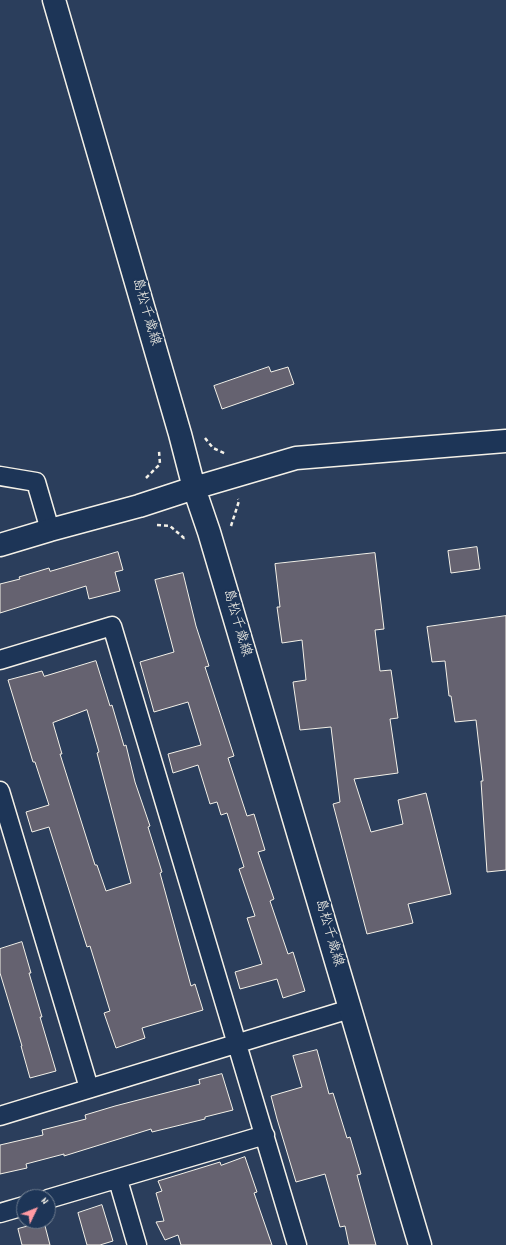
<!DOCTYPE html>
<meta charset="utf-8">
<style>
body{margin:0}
#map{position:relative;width:506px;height:1245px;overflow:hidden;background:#2b3e5c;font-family:Dekko,sans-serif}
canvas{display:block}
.north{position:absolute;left:16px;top:1189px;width:40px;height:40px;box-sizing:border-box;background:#1d3557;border:1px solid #738091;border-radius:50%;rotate:47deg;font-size:11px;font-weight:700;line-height:16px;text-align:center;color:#f4f1e8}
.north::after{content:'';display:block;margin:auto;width:14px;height:18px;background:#ff9aa2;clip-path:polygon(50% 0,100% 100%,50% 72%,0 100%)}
</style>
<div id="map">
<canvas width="506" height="1245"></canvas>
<div class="north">N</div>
</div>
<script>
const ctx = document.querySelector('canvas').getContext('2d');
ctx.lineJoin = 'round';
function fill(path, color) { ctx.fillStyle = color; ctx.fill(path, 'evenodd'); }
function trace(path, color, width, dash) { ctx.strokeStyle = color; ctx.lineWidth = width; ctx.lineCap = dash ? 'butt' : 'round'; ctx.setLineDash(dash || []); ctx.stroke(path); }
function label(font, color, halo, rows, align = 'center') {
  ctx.font = font + ' Dekko,"Klee One",sans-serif'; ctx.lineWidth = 4; ctx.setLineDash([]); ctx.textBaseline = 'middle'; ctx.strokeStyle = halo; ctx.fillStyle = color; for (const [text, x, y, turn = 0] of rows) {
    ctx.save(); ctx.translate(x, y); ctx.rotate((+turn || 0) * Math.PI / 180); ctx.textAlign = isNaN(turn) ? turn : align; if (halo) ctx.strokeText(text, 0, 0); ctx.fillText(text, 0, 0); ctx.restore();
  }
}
const building = new Path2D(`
 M 269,367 L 271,372 L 288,367 L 294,384 L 222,409 L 214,386 Z
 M 477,547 L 480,569 L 451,573 L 448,551 Z
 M 118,552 L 123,570 L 115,572 L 120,591 L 89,599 L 86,586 L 0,613 L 0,584 L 20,579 L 19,577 L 49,568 L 50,571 Z
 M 375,553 L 384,629 L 375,630 L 380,671 L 391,670 L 398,718 L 390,719 L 398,773 L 354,779 L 371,832 L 403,824 L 398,800 L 426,793 L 451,894 L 408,904 L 413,923 L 367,934 L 333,804 L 340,802 L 331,727 L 300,730 L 293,682 L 306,680 L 302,640 L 282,643 L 277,607 L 280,607 L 275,564 Z
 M 183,573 L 196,626 L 209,666 L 205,667 L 234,756 L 228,758 L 247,816 L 254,814 L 265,850 L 258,852 L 274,899 L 270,901 L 288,954 L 293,952 L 305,991 L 283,998 L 277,979 L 240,989 L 235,972 L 262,964 L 247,918 L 255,916 L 239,869 L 244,867 L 227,813 L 221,815 L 217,802 L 210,804 L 198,765 L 173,773 L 168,754 L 201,745 L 188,702 L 154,712 L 140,662 L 174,652 L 155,580 Z
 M 506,616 L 506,870 L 487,872 L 481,781 L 483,781 L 476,720 L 455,722 L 451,696 L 449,696 L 445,661 L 432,662 L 427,627 Z
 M 96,661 L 110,706 L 112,705 L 124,746 L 126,745 L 135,782 L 150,826 L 148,827 L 162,872 L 160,873 L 191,986 L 195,984 L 203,1010 L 142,1028 L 145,1038 L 116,1048 L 104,1013 L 110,1011 L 90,946 L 87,947 L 49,827 L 32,832 L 26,812 L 49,805 L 35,762 L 33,762 L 8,680 L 42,671 L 44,676 ZM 87,710 L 99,752 L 97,753 L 131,883 L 106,891 L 97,865 L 95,865 L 60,754 L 62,754 L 53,723 Z
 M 22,942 L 31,973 L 29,973 L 42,1017 L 40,1017 L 56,1071 L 30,1078 L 21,1046 L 22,1046 L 0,973 L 0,949 Z
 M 317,1050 L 329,1094 L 333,1093 L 347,1138 L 350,1137 L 361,1174 L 357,1175 L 376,1245 L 349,1245 L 345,1226 L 340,1227 L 325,1174 L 296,1182 L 277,1119 L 271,1096 L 302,1087 L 293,1056 Z
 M 222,1074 L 233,1110 L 205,1117 L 205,1119 L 152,1132 L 151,1129 L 64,1156 L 64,1154 L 26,1164 L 27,1168 L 0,1174 L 0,1145 L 43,1135 L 42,1130 L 86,1119 L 85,1115 L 115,1106 L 200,1084 L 199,1080 Z
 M 245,1157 L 257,1192 L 254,1193 L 272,1245 L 181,1245 L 178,1235 L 165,1240 L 156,1222 L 164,1221 L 156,1193 L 162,1191 L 158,1181 L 220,1162 L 221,1165 Z
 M 102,1205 L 113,1241 L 100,1245 L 87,1245 L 78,1213 Z
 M 44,1222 L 50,1245 L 22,1245 L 18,1229 Z`);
fill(building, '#656270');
trace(building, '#f4f1e8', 1);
const street = new Path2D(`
 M 0,476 L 36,482 L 50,530
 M 0,660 L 112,626 L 297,1245
 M 0,791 L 89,1088
 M 0,1116 L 350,1009
 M 118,1180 L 137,1245
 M 48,1199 L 265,1135
 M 0,1213 L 24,1206`);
const secondary = new Path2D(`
 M 54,0 L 180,434 L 194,488 L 209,532 L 420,1245
 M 0,545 L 50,530 L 139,506 L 194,488 L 296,458 L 506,441`);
trace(street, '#f4f1e8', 21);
trace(secondary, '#f4f1e8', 25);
trace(new Path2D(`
 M 205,438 L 213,448 L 226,454
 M 146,478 L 160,464 L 159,451
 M 157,525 L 170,526 L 184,538 L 187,537
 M 231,526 L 239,501 L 238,499`), '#f4f1e8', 2.5, [4, 3]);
trace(street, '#1d3557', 18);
trace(secondary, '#1d3557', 22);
label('14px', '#f4f1e8', '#1d3557', [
 ["島松千歳線",145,312,74],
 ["島松千歳線",236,623,74],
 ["島松千歳線",328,933,74]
]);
</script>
